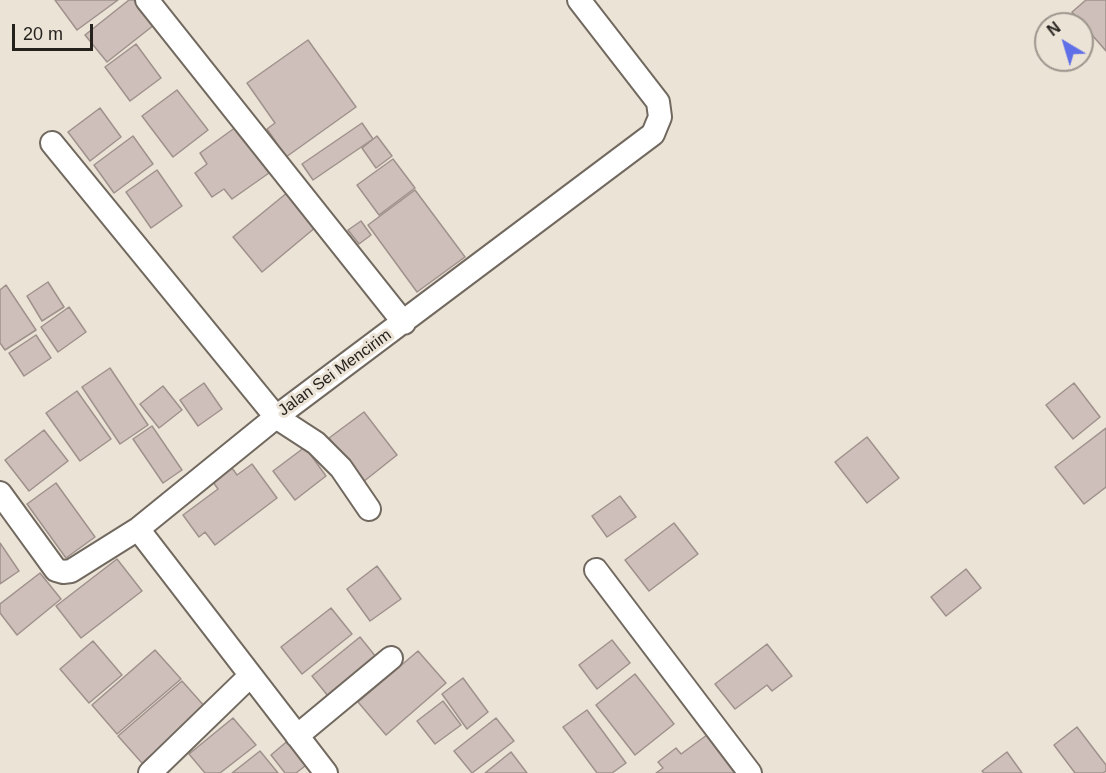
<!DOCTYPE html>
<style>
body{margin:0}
#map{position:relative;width:1106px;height:773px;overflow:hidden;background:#ece3d7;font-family:Arial,sans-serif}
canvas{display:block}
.north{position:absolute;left:1034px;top:12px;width:60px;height:60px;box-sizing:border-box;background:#ece3d7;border:2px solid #9c968d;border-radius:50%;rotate:322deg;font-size:16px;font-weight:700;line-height:24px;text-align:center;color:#25221e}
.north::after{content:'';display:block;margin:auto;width:21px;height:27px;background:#5f6fe7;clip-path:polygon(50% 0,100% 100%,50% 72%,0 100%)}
.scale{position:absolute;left:12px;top:24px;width:81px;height:27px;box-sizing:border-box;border:3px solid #25221e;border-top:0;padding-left:8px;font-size:18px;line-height:21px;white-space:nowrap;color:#25221e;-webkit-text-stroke:4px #ece3d7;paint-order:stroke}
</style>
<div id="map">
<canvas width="1106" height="773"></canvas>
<div class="north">N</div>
<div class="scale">20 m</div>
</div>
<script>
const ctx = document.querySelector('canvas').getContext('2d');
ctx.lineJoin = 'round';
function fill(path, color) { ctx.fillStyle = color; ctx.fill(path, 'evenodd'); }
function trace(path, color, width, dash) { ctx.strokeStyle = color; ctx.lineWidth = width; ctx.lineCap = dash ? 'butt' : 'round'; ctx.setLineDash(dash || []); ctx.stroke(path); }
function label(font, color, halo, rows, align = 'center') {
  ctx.font = font + ' Arial,sans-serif'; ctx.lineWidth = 6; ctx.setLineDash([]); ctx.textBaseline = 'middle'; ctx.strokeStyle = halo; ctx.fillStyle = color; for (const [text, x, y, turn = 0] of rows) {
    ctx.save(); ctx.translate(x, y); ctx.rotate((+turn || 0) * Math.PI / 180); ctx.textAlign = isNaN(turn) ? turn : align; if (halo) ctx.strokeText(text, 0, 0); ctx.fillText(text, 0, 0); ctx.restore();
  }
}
const building = new Path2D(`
 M 55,0 L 118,0 L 77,30 Z
 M 129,0 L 134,0 L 154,25 L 107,62 L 85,35 Z
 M 1086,0 L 1106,0 L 1106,51 L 1072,12 Z
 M 308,40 L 356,107 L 286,157 L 267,129 L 275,123 L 247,83 Z
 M 136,44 L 161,78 L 130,101 L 105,67 Z
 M 177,90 L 208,130 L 173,157 L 142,116 Z
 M 100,108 L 121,137 L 90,161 L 68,132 Z
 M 362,123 L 373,139 L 313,180 L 302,164 Z
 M 236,127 L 269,173 L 232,199 L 224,189 L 212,197 L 195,173 L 207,164 L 200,153 Z
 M 133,136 L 153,164 L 114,193 L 94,165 Z
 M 377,136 L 392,156 L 376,168 L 362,148 Z
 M 393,159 L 415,188 L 379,215 L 357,185 Z
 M 157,170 L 182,206 L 151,228 L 126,192 Z
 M 415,190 L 465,257 L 417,292 L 368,225 Z
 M 288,192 L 316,227 L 262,272 L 233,237 Z
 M 361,221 L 371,235 L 359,244 L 348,230 Z
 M 48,282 L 64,307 L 42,321 L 27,296 Z
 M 6,285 L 36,330 L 5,350 L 0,343 L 0,290 Z
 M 69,307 L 86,332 L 58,352 L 41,327 Z
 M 36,335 L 51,358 L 24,376 L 9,353 Z
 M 110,368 L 148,425 L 120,444 L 82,387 Z
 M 204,383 L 222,409 L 198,426 L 180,400 Z
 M 1074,383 L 1100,417 L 1073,439 L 1046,405 Z
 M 163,386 L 182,410 L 159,428 L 140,404 Z
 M 77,391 L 111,439 L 80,461 L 46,413 Z
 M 364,412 L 397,455 L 363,482 L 329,438 Z
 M 152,426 L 182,470 L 163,483 L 133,439 Z
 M 1106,428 L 1106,487 L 1084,504 L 1055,467 Z
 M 44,430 L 68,461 L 29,491 L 5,460 Z
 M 867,437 L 899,478 L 867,503 L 835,462 Z
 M 305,447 L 326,476 L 295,500 L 273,471 Z
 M 252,464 L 277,498 L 215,545 L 205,532 L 199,537 L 183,515 L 218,489 L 213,482 L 232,468 L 237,475 Z
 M 56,483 L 95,537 L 66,558 L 27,504 Z
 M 620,496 L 636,517 L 607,537 L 592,516 Z
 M 674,523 L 698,554 L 649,591 L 625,560 Z
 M 0,543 L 19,571 L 0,584 Z
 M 117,559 L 142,591 L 81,638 L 56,606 Z
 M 377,566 L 401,599 L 370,621 L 347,589 Z
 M 966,569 L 981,588 L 946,616 L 931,597 Z
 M 40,573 L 61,599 L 17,635 L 0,613 L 0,604 Z
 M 331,608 L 352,634 L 302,674 L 281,647 Z
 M 360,637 L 380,662 L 332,701 L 312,676 Z
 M 612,640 L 630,663 L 597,689 L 579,665 Z
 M 93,641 L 122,675 L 89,703 L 60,669 Z
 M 767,644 L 792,676 L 772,691 L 767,685 L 735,709 L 715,684 Z
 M 155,650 L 181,679 L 117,734 L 92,705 Z
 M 418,651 L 446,683 L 386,735 L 358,702 Z
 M 635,674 L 674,724 L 635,755 L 596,705 Z
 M 463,678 L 488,712 L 467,729 L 442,694 Z
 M 182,681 L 206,708 L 142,763 L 118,736 Z
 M 443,701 L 461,725 L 435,744 L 417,721 Z
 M 587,710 L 626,763 L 612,773 L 597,773 L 563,727 Z
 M 233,718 L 256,745 L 220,773 L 205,773 L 189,754 Z
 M 496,718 L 514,741 L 472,773 L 454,751 Z
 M 1077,727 L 1106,765 L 1106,771 L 1103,773 L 1075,773 L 1054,745 Z
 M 711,732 L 742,773 L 656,773 L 663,768 L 658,762 L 676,748 L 681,754 Z
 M 291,738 L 310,762 L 296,773 L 285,773 L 271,755 Z
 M 260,751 L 278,773 L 232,773 Z
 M 511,752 L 527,773 L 485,773 Z
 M 1007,752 L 1022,773 L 984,773 L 982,771 Z`);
fill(building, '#cebfba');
trace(building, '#9f918c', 1.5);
const street = new Path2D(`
 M 147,0 L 404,323
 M 52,143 L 276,417 L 316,443 L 341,468 L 369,509
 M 0,493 L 56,570 L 63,572 L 71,571 L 138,529 L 276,417 L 653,134 L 660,117 L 658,102 L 579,0
 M 138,529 L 326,773
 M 596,570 L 750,773
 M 297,736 L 391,658
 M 150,773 L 250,676`);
trace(street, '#71695f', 26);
trace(street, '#fff', 22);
label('16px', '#25221e', '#ece3d7', [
 ["Jalan Sei Mencirim",335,373,-36]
]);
</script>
